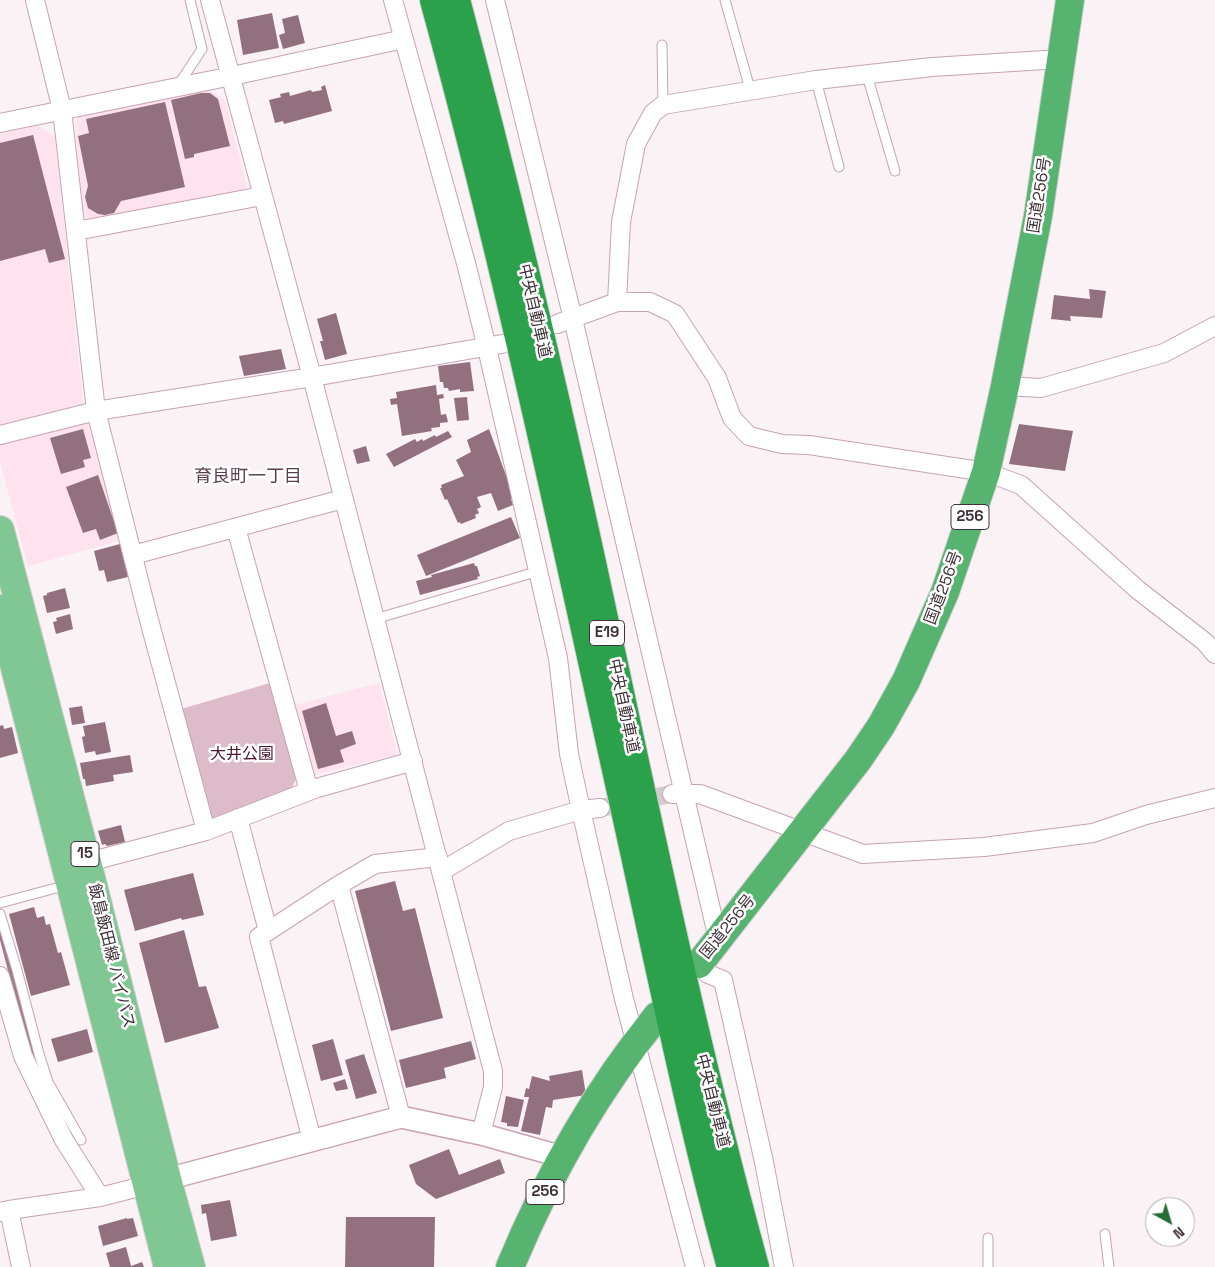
<!DOCTYPE html>
<meta charset="utf-8">
<style>
body{margin:0}
#map{position:relative;width:1215px;height:1267px;overflow:hidden;background:#faf2f5;font-family:"Space Grotesk",sans-serif}
canvas{display:block}
.north{position:absolute;left:1145px;top:1197px;width:50px;height:50px;box-sizing:border-box;background:#fff;border:1px solid #b2adaf;border-radius:50%;rotate:141deg;font-size:14px;font-weight:700;line-height:20px;text-align:center;color:#3f3137}
.north::after{content:'';display:block;margin:auto;width:18px;height:22px;background:#286d38;clip-path:polygon(50% 0,100% 100%,50% 72%,0 100%)}
</style>
<div id="map">
<canvas width="1215" height="1267"></canvas>
<div class="north">N</div>
</div>
<script>
const ctx = document.querySelector('canvas').getContext('2d');
ctx.lineJoin = 'round';
function fill(path, color) { ctx.fillStyle = color; ctx.fill(path, 'evenodd'); }
function trace(path, color, width, dash) { ctx.strokeStyle = color; ctx.lineWidth = width; ctx.lineCap = dash ? 'butt' : 'round'; ctx.setLineDash(dash || []); ctx.stroke(path); }
function label(font, color, halo, rows, align = 'center') {
  ctx.font = font + ' "Space Grotesk","Noto Sans JP",sans-serif'; ctx.lineWidth = 5; ctx.setLineDash([]); ctx.textBaseline = 'middle'; ctx.strokeStyle = halo; ctx.fillStyle = color; for (const [text, x, y, turn = 0] of rows) {
    ctx.save(); ctx.translate(x, y); ctx.rotate((+turn || 0) * Math.PI / 180); ctx.textAlign = isNaN(turn) ? turn : align; if (halo) ctx.strokeText(text, 0, 0); ctx.fillText(text, 0, 0); ctx.restore();
  }
}
fill(new Path2D(`
 M 209,90 L 225,100 L 247,187 L 243,192 L 90,220 L 86,219 L 83,212 L 75,126 L 78,117 Z
 M 38,125 L 55,137 L 83,403 L 79,408 L 0,427 L 0,134 Z
 M 85,420 L 93,428 L 122,540 L 28,566 L 0,462 L 0,442 Z
 M 379,683 L 397,752 L 395,755 L 310,776 L 291,706 Z`), '#fee2ed');
fill(new Path2D(`
 M 270,683 L 296,779 L 290,792 L 216,820 L 212,819 L 181,709 Z`), '#ddbbc9');
trace(new Path2D(`
 M 0,931 L 34,1061`), '#9b7b89', 4.5);
fill(new Path2D(`
 M 272,13 L 279,48 L 243,55 L 237,20 Z
 M 298,15 L 305,43 L 283,49 L 279,35 L 285,33 L 282,19 Z
 M 325,85 L 332,111 L 284,124 L 283,121 L 275,123 L 269,100 L 281,97 L 280,94 L 289,92 L 290,96 L 311,90 L 312,92 L 322,90 L 321,87 Z
 M 201,93 L 210,93 L 218,99 L 230,146 L 194,154 L 194,157 L 185,159 L 171,100 Z
 M 165,102 L 185,187 L 121,201 L 114,213 L 105,215 L 98,214 L 88,208 L 85,197 L 88,186 L 78,136 L 89,133 L 86,119 Z
 M 33,135 L 65,259 L 49,263 L 45,249 L 0,261 L 0,143 Z
 M 1089,289 L 1106,291 L 1102,318 L 1070,316 L 1071,321 L 1051,319 L 1054,295 L 1090,299 Z
 M 336,313 L 347,354 L 325,360 L 320,341 L 323,341 L 317,319 Z
 M 281,349 L 286,369 L 244,376 L 239,356 Z
 M 470,362 L 474,391 L 460,392 L 460,389 L 449,391 L 448,388 L 444,388 L 443,382 L 440,382 L 438,366 Z
 M 436,385 L 437,395 L 443,394 L 444,398 L 439,399 L 441,415 L 446,414 L 448,422 L 440,423 L 440,427 L 431,428 L 432,431 L 402,436 L 397,404 L 391,405 L 390,399 L 397,398 L 396,392 Z
 M 467,397 L 469,420 L 457,421 L 454,398 Z
 M 1019,424 L 1073,431 L 1065,471 L 1009,464 Z
 M 83,429 L 91,458 L 83,460 L 85,467 L 61,474 L 50,438 Z
 M 489,429 L 514,497 L 511,499 L 513,505 L 498,511 L 491,493 L 477,497 L 481,507 L 477,509 L 479,513 L 475,515 L 476,518 L 461,524 L 460,522 L 458,523 L 447,499 L 445,500 L 440,488 L 442,488 L 441,485 L 464,476 L 456,460 L 471,452 L 467,440 Z
 M 448,431 L 452,437 L 394,467 L 386,454 L 415,439 L 417,442 L 422,439 L 423,441 L 435,435 L 436,437 Z
 M 366,446 L 370,461 L 357,464 L 353,450 Z
 M 98,475 L 118,533 L 100,540 L 96,529 L 83,533 L 66,487 Z
 M 511,517 L 520,538 L 426,576 L 417,555 Z
 M 120,544 L 128,577 L 107,582 L 104,570 L 99,571 L 94,551 Z
 M 474,563 L 475,566 L 477,566 L 480,576 L 477,577 L 478,579 L 420,595 L 416,581 L 432,577 L 431,575 Z
 M 65,588 L 70,608 L 47,613 L 43,596 L 47,595 L 47,593 Z
 M 70,614 L 73,629 L 56,634 L 53,622 L 57,621 L 56,618 Z
 M 326,703 L 336,736 L 352,731 L 356,744 L 340,750 L 344,762 L 318,769 L 302,711 Z
 M 82,706 L 85,723 L 72,725 L 69,708 Z
 M 105,722 L 111,752 L 96,755 L 95,751 L 85,753 L 82,737 L 85,736 L 83,726 Z
 M 3,725 L 4,729 L 12,727 L 18,753 L 0,758 L 0,726 Z
 M 130,755 L 133,772 L 113,775 L 114,781 L 86,786 L 85,779 L 83,779 L 80,763 Z
 M 121,825 L 125,842 L 107,846 L 105,844 L 102,845 L 98,831 Z
 M 193,873 L 204,915 L 182,920 L 181,918 L 135,931 L 124,890 Z
 M 395,881 L 403,911 L 415,908 L 443,1018 L 391,1031 L 355,891 Z
 M 34,907 L 37,918 L 44,916 L 46,925 L 50,924 L 58,953 L 61,952 L 70,985 L 31,996 L 9,914 Z
 M 184,930 L 199,987 L 206,986 L 219,1028 L 165,1043 L 139,943 Z
 M 87,1029 L 93,1052 L 58,1062 L 51,1039 Z
 M 333,1039 L 343,1075 L 321,1081 L 312,1045 Z
 M 471,1041 L 476,1059 L 444,1068 L 446,1078 L 406,1088 L 399,1060 Z
 M 364,1054 L 377,1093 L 356,1099 L 345,1060 Z
 M 582,1070 L 586,1095 L 553,1100 L 552,1108 L 546,1107 L 540,1135 L 521,1131 L 529,1097 L 524,1097 L 526,1088 L 529,1089 L 532,1076 L 550,1081 L 549,1076 Z
 M 345,1079 L 348,1089 L 336,1091 L 333,1083 Z
 M 506,1096 L 524,1100 L 518,1127 L 507,1126 L 507,1123 L 501,1122 Z
 M 449,1149 L 459,1175 L 500,1159 L 505,1173 L 436,1199 L 416,1184 L 409,1165 Z
 M 230,1200 L 237,1236 L 211,1241 L 206,1213 L 202,1214 L 201,1205 Z
 M 346,1217 L 435,1217 L 434,1267 L 345,1267 Z
 M 127,1218 L 127,1219 L 133,1218 L 138,1236 L 103,1246 L 98,1226 Z
 M 126,1247 L 131,1266 L 142,1262 L 144,1267 L 110,1267 L 106,1253 Z`), '#92707e');
trace(new Path2D(`
 M 600,808 L 672,794`), '#d5cbcf', 18, [18, 9]);
const service = new Path2D(`
 M 725,0 L 750,89
 M 662,45 L 663,105
 M 867,75 L 895,171
 M 816,80 L 839,167
 M 177,87 L 202,49 L 190,0
 M 375,619 L 539,571
 M 0,903 L 60,887
 M 0,914 L 17,970 L 39,1054 L 48,1082 L 81,1140
 M 1105,1234 L 1109,1267
 M 988,1267 L 988,1238`);
const minor = new Path2D(`
 M 35,0 L 62,110 L 96,411 L 149,620 L 206,831
 M 210,0 L 312,377 L 493,1071 L 493,1087 L 481,1134
 M 393,0 L 467,267 L 487,348 L 558,658 L 569,754 L 581,810 L 624,999 L 695,1267
 M 495,0 L 573,319 L 718,939
 M 0,123 L 232,76 L 404,39
 M 76,231 L 262,196
 M 617,302 L 621,222 L 636,144 L 653,113 L 663,105 L 816,80 L 932,67 L 1061,59
 M 557,324 L 617,302 L 650,302 L 675,314 L 717,378 L 732,418 L 749,436 L 782,444 L 809,445 L 986,472 L 1021,485 L 1138,590 L 1205,642 L 1215,654
 M 1005,386 L 1041,388 L 1164,353 L 1215,326
 M 0,435 L 96,411 L 312,377 L 502,344
 M 236,528 L 309,791
 M 133,555 L 343,499
 M 672,794 L 700,794 L 863,854 L 984,847 L 1093,833 L 1146,815 L 1215,798
 M 238,818 L 268,931
 M 77,865 L 206,831 L 317,788 L 413,761
 M 442,871 L 509,831 L 581,810 L 600,808
 M 339,885 L 401,1117
 M 703,958 L 708,974 L 723,980 L 764,1162 L 784,1267
 M 0,976 L 23,1056 L 64,1140 L 100,1197 L 147,1185
 M 312,1140 L 259,937 L 339,885 L 375,864 L 438,857
 M 9,1210 L 100,1197
 M 0,1212 L 9,1210 L 21,1267`);
const tertiary = new Path2D(`
 M 152,1183 L 401,1117 L 481,1134 L 563,1157`);
const primary = new Path2D(`
 M 0,530 L 87,862 L 167,1179 L 191,1267
 M 0,609 L 168,1267`);
const trunk = new Path2D(`
 M 699,964 L 858,760 L 881,726 L 906,681 L 945,592 L 986,472 L 1005,386 L 1038,216 L 1070,0
 M 510,1267 C 547,1178 596,1091 657,1016`);
const motorway = new Path2D(`
 M 434,0 C 505,259 561,521 619,783 C 655,944 687,1107 731,1267
 M 456,0 C 504,179 547,359 587,540 C 640,783 689,1027 755,1267`);
trace(service, '#c7a3b2', 11);
trace(minor, '#c7a3b2', 20);
trace(tertiary, '#c7a3b2', 24);
trace(primary, '#d1cecf', 30);
trace(trunk, '#d1cecf', 30);
trace(motorway, '#d1cecf', 30);
trace(service, '#fff', 9);
trace(minor, '#fff', 18);
trace(tertiary, '#fff', 21);
trace(primary, '#80c794', 28);
trace(trunk, '#56b470', 28);
trace(motorway, '#2ca14c', 28);
for (const [x, y, w] of [
 [970,517,38],
 [607,633,35],
 [85,854,28],
 [545,1192,38]
]) { const box = new Path2D(); box.roundRect(x - w / 2, y - 12.5, w, 25, 4); ctx.fillStyle = '#fff'; ctx.fill(box); trace(box, '#3f3137', 1); }
label('bold 15px', '#3f3137', null, [
 ["256",970,517],
 ["E19",607,633],
 ["15",85,854],
 ["256",545,1192]
]);
label('16px', '#3f3137', '#fff', [
 ["国道256号",1040,195,-81],
 ["中央自動車道",534,311,77],
 ["国道256号",944,588,-69],
 ["中央自動車道",623,706,78],
 ["国道256号",728,927,-51],
 ["飯島飯田線 バイパス",111,956,76],
 ["中央自動車道",712,1101,76]
]);
label('16px', '#491830', '#fff', [
 ["大井公園",242,755]
]);
label('18px', '#5c3e4b', '#fff', [
 ["育良町一丁目",248,477]
]);
</script>
